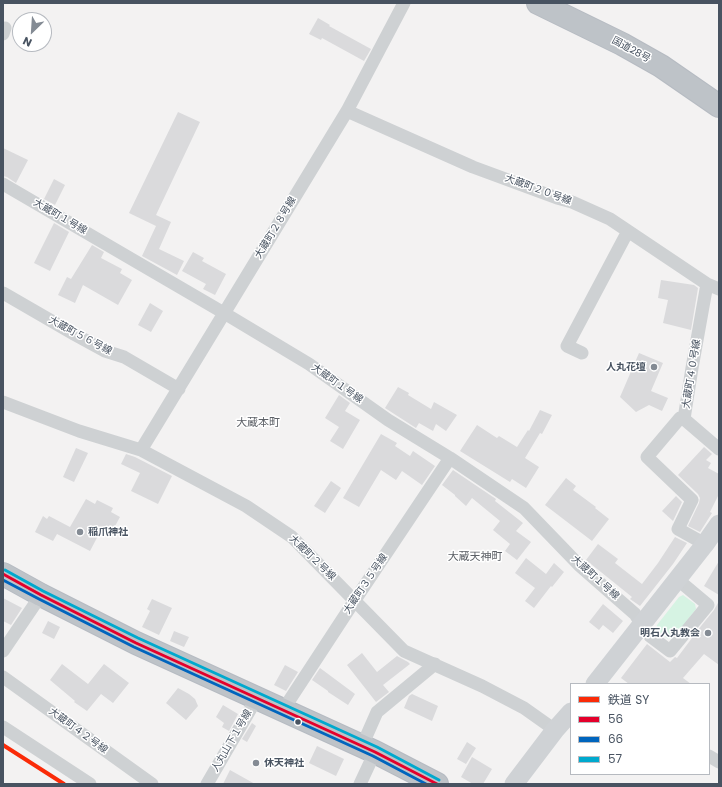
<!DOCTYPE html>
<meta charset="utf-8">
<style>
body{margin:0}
#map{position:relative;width:722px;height:787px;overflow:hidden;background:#f3f2f2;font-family:Poppins,"Noto Sans JP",sans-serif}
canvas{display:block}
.frame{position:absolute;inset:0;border:4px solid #485361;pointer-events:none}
.legend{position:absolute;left:570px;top:683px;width:140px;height:92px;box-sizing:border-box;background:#fff;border:1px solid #b6bac0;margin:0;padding:5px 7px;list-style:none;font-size:12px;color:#485361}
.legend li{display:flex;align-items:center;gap:8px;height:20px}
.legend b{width:20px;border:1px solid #b6bac0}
.north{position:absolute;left:12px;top:12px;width:40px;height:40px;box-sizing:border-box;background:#fff;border:1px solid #b6bac0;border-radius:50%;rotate:205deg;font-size:11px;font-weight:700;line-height:16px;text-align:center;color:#485361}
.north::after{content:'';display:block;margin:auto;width:14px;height:18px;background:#848b94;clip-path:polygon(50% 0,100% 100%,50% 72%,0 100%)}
</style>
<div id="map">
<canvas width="722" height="787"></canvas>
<div class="frame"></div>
<ul class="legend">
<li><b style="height:5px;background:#fa2b08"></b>鉄道 SY</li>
<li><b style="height:5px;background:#e4002b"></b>56</li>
<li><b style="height:5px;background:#0065bd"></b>66</li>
<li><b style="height:5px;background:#00a9ce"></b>57</li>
</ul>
<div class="north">N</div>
</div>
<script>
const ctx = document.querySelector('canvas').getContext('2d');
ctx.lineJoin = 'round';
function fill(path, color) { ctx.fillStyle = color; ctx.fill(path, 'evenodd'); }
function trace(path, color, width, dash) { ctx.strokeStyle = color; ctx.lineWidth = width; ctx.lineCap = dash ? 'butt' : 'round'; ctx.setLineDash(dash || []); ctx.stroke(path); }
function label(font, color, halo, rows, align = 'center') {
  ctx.font = font + ' Poppins,"Noto Sans JP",sans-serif'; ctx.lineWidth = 3; ctx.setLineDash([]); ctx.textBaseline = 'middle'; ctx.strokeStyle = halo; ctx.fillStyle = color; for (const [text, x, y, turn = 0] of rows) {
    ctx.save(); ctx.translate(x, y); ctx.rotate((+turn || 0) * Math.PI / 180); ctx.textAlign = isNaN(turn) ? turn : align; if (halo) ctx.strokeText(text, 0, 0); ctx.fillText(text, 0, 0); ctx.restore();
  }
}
fill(new Path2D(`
 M 683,595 L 695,604 L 696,609 L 674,638 L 668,639 L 656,630 L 657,625 L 679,597 Z`), '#d6f3e3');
fill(new Path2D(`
 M 318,18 L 330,25 L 329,26 L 371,49 L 364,61 L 322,38 L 321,40 L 309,34 Z
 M 178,112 L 200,122 L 156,215 L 171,222 L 159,249 L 184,261 L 177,275 L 142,256 L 156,226 L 129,213 Z
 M 3,148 L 28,160 L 16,183 L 7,177 L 3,176 Z
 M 54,179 L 65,185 L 55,205 L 44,199 Z
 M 54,223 L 69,232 L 50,271 L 34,263 Z
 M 92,245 L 104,252 L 101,258 L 122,269 L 120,273 L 132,280 L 118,305 L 83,285 L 75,303 L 58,295 L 67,277 L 71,279 Z
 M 193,252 L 204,258 L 202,261 L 226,274 L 215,295 L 203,289 L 206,284 L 182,271 Z
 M 661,280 L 694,285 L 698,288 L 691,330 L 663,323 L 668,300 L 658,298 Z
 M 150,303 L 163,311 L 151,332 L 138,325 Z
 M 639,353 L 663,363 L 651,391 L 668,398 L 662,411 L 649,405 L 636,412 L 620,397 Z
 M 398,387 L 409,393 L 408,395 L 431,409 L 434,402 L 457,415 L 446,431 L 436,424 L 433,431 L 419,423 L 416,428 L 385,408 Z
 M 339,395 L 350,403 L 345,411 L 360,420 L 343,449 L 330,441 L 339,427 L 325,418 Z
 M 540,410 L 552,415 L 542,434 L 540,433 L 525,458 L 539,467 L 526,488 L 512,479 L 510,482 L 460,451 L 477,425 L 497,438 L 499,436 L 517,447 L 528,430 L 529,431 Z
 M 381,434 L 397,443 L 395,446 L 410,456 L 413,451 L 435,466 L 422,485 L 402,471 L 396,480 L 381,470 L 359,507 L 343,498 Z
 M 704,447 L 712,454 L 706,460 L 711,463 L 708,468 L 719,474 L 719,494 L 710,512 L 712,513 L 700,532 L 688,526 L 699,503 L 700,498 L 698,494 L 678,475 Z
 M 76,448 L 88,453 L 74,482 L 63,477 Z
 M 126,454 L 135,457 L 172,476 L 158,504 L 131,491 L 140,473 L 121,464 Z
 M 453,470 L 496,499 L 495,501 L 523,523 L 516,531 L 531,542 L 517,560 L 505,551 L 510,544 L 493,530 L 500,521 L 472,498 L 466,506 L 455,496 L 455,495 L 442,485 Z
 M 566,478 L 576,486 L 573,490 L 596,507 L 595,508 L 609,519 L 592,541 L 545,505 Z
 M 331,481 L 341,488 L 325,513 L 314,506 Z
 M 676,496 L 682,502 L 673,521 L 662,511 Z
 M 86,499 L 95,504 L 97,500 L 113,508 L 111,512 L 120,517 L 109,537 L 100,532 L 90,551 L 57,534 L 53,541 L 35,532 L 43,516 L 47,519 L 49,516 L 70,527 Z
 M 675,537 L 687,543 L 673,564 L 640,606 L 630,599 L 632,597 L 586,560 L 598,544 L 618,559 L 615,563 L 642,584 L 658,563 Z
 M 526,558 L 546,574 L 554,563 L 564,572 L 552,587 L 551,586 L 534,608 L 525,601 L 535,588 L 515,573 Z
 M 719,561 L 719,595 L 704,586 Z
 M 3,598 L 22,608 L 11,625 L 3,621 Z
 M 152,599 L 172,608 L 159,635 L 142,627 L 150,611 L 147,609 Z
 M 719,601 L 719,665 L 704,654 L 683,678 L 691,684 L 629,684 L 621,678 L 647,644 L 670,662 L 675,657 L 677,658 L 701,626 L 714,610 Z
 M 603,604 L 623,621 L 613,633 L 603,625 L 599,630 L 589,622 Z
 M 48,621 L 60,627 L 54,639 L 42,633 Z
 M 174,631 L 189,637 L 184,647 L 170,641 Z
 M 362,653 L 377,672 L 397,656 L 408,662 L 410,664 L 383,685 L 389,692 L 376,702 L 347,665 Z
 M 62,664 L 88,684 L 104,664 L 129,683 L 113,703 L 101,694 L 87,711 L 74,702 L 75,701 L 50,680 Z
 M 285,665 L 298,672 L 286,691 L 274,685 Z
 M 320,668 L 355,694 L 348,705 L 328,692 L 328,691 L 312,680 Z
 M 178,688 L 189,694 L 195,699 L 198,706 L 186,720 L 166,703 Z
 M 412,694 L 438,706 L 432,721 L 404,708 L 409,696 Z
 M 223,705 L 238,714 L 229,731 L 222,727 L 224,723 L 216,717 Z
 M 252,723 L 256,726 L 247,742 L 242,739 Z
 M 467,742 L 476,748 L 466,764 L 457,759 Z
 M 317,746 L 344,759 L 336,776 L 309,763 Z
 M 472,757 L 492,769 L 483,784 L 473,784 L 461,777 Z
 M 230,770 L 255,784 L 223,784 Z`), '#dadadc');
const highway = new Path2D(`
 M 538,3 L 622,44 L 661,66 L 719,106
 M 3,574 L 41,595 L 136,643 L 375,752 L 437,784`);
trace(highway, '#b6bbc2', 24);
trace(new Path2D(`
 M 3,34 L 5,28
 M 347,111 L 473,167 L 557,198 L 572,202 L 610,219 L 707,284 L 719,289
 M 3,184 L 224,313 L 309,364 L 388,420 L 450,458 L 524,508 L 579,565 L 635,614 L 641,624 L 650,636 L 670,651 L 708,605 L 677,579
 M 707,284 L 692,368 L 684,419 L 719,449
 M 3,293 L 74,334 L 105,351 L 124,357 L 179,389
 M 582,353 L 567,346 L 628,231
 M 3,402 L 79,431 L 141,450 L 246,506 L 292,537 L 404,651 L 482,686 L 524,708 L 555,730
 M 684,419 L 680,418 L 647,457 L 692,500 L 678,529 L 705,544
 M 141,450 L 347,111 L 404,3
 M 3,651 L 41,595
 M 3,677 L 152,784
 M 283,710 L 355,600 L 450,458
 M 3,727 L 90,784
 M 362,746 L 377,712 L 435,664
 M 709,756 L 719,762
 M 207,784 L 257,698
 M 360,784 L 375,752`), '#ced1d3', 13);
trace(new Path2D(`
 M 595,684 L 705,544 L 719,524
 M 514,784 L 555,730 L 571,712`), '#cfd2d5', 19);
trace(highway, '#bec3c8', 22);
trace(new Path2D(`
 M 3,574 L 41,595 L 136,643 L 375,752 L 437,784`), '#e4002b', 3);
trace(new Path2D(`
 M 3,580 L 39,599 L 134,647 L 373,756 L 426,784`), '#0065bd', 3);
trace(new Path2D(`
 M 5,570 L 43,591 L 138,638 L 377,747 L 439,780`), '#00a9ce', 3);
trace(new Path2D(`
 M 3,745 L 64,784`), '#fa2b08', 4);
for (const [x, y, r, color] of [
 [654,367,4,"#848b94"],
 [80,532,4,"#848b94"],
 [708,633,4,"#848b94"],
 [298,722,3.5,"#485361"],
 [256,763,4,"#848b94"]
]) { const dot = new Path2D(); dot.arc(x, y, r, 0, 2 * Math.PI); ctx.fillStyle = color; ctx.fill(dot); trace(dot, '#fff', 1.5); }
label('10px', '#485361', '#fff', [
 ["国道28号",631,50,28],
 ["大蔵町２０号線",538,190,20],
 ["大蔵町１号線",60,217,30],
 ["大蔵町２８号線",276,228,-59],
 ["大蔵町５６号線",80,336,28],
 ["大蔵町４０号線",692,374,-81],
 ["大蔵町１号線",337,384,35],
 ["大蔵町２号線",312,558,44],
 ["大蔵町１号線",595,578,42],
 ["大蔵町３５号線",366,584,-56],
 ["大蔵町４２号線",78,731,36],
 ["人丸山下１号線",232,741,-60]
]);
label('bold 10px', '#485361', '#fff', [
 ["人丸花壇",646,367],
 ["稲爪神社",88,532,"left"],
 ["明石人丸教会",700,633],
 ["休天神社",264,763,"left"]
], 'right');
label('11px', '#5d6167', '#fff', [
 ["大蔵本町",258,423],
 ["大蔵天神町",475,557]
]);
</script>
